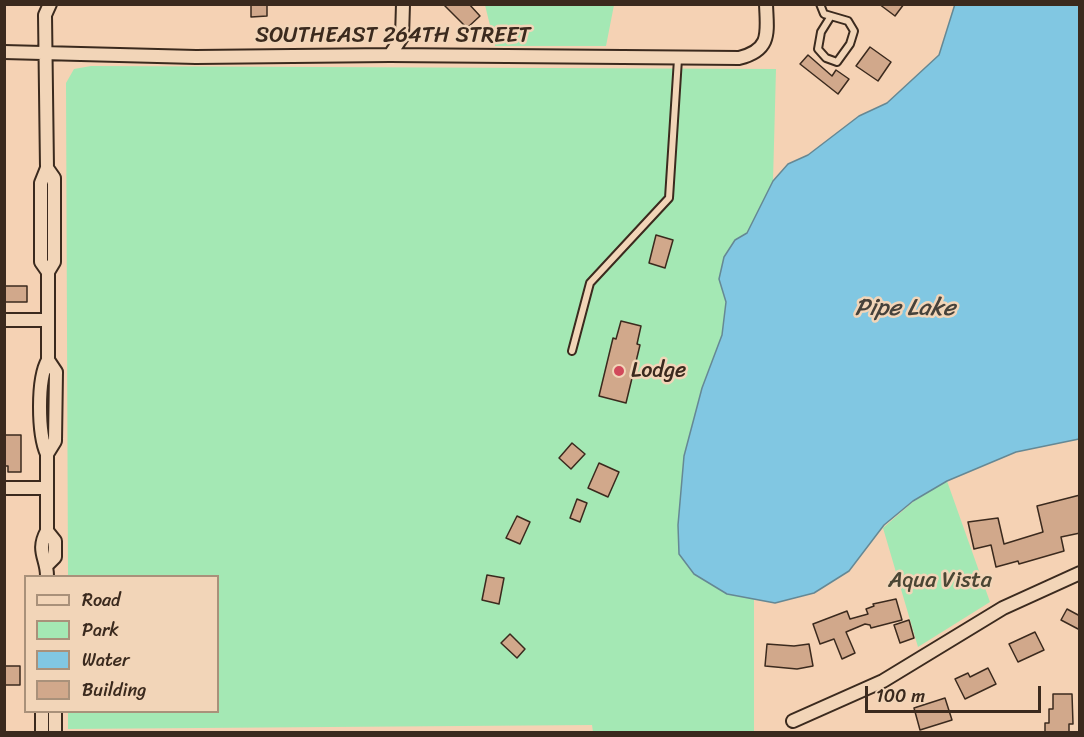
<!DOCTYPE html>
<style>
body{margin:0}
#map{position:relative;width:1084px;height:737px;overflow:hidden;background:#f5d2b4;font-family:Sriracha,sans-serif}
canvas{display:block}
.frame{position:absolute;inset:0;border:6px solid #3b2a1e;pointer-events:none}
.legend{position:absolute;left:24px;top:575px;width:195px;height:138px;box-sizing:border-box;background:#f2d5b8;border:2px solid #a9917a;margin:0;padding:8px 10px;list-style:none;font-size:18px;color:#3b2a1e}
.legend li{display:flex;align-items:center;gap:12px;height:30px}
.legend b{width:30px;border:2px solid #a9917a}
.scale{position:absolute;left:865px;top:686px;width:176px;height:27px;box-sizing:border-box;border:3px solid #3b2a1e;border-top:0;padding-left:8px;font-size:18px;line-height:21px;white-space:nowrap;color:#3b2a1e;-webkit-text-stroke:4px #f2d5b8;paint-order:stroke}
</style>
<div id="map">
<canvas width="1084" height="737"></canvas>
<div class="frame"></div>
<ul class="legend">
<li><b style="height:8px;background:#f2d5b8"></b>Road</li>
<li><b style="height:16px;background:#a4e8b4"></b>Park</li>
<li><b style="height:16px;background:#81c7e2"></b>Water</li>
<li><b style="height:16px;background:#d1a88b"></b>Building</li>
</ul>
<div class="scale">100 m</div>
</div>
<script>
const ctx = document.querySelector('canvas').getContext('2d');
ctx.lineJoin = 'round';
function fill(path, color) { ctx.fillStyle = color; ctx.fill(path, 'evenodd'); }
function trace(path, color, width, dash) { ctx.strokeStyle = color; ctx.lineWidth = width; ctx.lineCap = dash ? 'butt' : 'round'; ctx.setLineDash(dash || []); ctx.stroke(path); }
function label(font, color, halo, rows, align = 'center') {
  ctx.font = font + ' Sriracha,sans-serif'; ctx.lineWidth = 5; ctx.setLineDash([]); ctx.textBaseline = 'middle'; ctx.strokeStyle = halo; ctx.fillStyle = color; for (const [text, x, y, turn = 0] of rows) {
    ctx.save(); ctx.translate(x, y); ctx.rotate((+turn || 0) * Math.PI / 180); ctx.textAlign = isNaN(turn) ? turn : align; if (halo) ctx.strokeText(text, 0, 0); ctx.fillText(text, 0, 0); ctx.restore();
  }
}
fill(new Path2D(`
 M 485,5 L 485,4 L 614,5 L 606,46 L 495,46 Z
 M 91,66 L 776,69 L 773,181 L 757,218 L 747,233 L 735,240 L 719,279 L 726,302 L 722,335 L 702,388 L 684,456 L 727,594 L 754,599 L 754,732 L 593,732 L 592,725 L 68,729 L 68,712 L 218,712 L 218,576 L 68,576 L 66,83 L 74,69 Z
 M 947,481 L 990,602 L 918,647 L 883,528 L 914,501 Z`), '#a4e8b4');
const water = new Path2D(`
 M 955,4 L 1079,5 L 1079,439 L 1016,452 L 947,481 L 913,501 L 884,525 L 849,571 L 814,593 L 775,603 L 727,594 L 694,574 L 679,554 L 678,525 L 684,456 L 702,388 L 722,335 L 726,302 L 719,279 L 724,257 L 735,240 L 747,233 L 773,181 L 788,164 L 808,155 L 859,116 L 887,103 L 939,55 Z`);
fill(water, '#81c7e2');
trace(water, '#658894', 1.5);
const building = new Path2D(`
 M 251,4 L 267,4 L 267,16 L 251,17 Z
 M 443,4 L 469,4 L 480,16 L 467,28 Z
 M 879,4 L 904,4 L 895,16 Z
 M 870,47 L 891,62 L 878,81 L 856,66 Z
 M 808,55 L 832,76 L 836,70 L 849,79 L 838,94 L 800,64 Z
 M 656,235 L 673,240 L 665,268 L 649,263 Z
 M 4,286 L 27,286 L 27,302 L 4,302 Z
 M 621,321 L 641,326 L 637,344 L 640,345 L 626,403 L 599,396 L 613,338 L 616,339 Z
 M 4,435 L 21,435 L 21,472 L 8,472 L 8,466 L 4,466 Z
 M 572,443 L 585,454 L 571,469 L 559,458 Z
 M 599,463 L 619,472 L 608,497 L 588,488 Z
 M 1080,495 L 1080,533 L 1061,537 L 1064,551 L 1019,564 L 1018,561 L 996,567 L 991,545 L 974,549 L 968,522 L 998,518 L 1004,544 L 1043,532 L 1037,506 Z
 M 577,499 L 587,503 L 580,522 L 570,518 Z
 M 517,516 L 530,522 L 520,544 L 506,538 Z
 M 487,575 L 504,578 L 499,604 L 482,600 Z
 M 896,599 L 902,620 L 871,628 L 870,625 L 865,624 L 846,632 L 855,653 L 842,659 L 834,639 L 820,644 L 813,624 L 847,611 L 850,619 L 868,614 L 866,609 L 874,606 L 873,604 Z
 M 1067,609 L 1080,616 L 1080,630 L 1061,620 Z
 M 909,620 L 914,638 L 900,643 L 894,625 Z
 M 1035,632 L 1044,650 L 1018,662 L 1009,644 Z
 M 510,634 L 525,649 L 517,658 L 501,643 Z
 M 767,644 L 794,646 L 809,644 L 813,666 L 797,669 L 765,666 Z
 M 4,666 L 20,666 L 20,685 L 4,685 Z
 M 988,668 L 996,684 L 965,699 L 955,679 L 968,673 L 970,677 Z
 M 1053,694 L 1072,694 L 1073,724 L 1069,724 L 1069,732 L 1045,732 L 1045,723 L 1049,723 L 1049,709 L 1053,709 Z
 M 945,698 L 952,720 L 920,730 L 914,708 Z`);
fill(building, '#d1a88b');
trace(building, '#3b2a1e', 1.5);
const lane = new Path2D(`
 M 820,4 L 824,14 L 848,21 L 854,31 L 850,44 L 837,62 L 826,58 L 818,49 L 821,32 L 831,16
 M 572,351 L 590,283 L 669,198 L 678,59`);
const street = new Path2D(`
 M 4,52 L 196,57 L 390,55 L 739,58 C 772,50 767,32 766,4
 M 390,55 L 402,37 L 403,4
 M 47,168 L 45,15 L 50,4
 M 48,272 L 54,262 L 54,178 L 47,168 L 41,183 L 41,262 L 48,272 L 48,360
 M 4,320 L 48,320
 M 4,488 L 47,488
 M 47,531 L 47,454 C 38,434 37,379 48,360 L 56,372 L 55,441 L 47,454
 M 47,565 L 55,557 L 55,541 L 47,531 C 36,551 47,558 47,576
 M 42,712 L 42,732
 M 793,721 L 883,681 L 1003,608 L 1080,573
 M 55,732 L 55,712`);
trace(lane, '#3b2a1e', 10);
trace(street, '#3b2a1e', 16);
trace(lane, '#f2d5b8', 6);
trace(street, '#f2d5b8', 12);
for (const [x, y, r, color] of [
 [619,371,6,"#d1495b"]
]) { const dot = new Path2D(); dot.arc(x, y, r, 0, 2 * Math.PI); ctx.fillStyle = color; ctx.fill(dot); trace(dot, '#f2d5b8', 2); }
label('22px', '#3b2a1e', '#f2d5b8', [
 ["SOUTHEAST 264TH STREET",393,36]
]);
label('22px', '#3b2a1e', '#f2d5b8', [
 ["Lodge",631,371]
], 'left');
label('22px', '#4b4634', '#f2d5b8', [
 ["Aqua Vista",940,581]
]);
label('italic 24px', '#46423b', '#f2d5b8', [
 ["Pipe Lake",905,309]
]);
</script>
